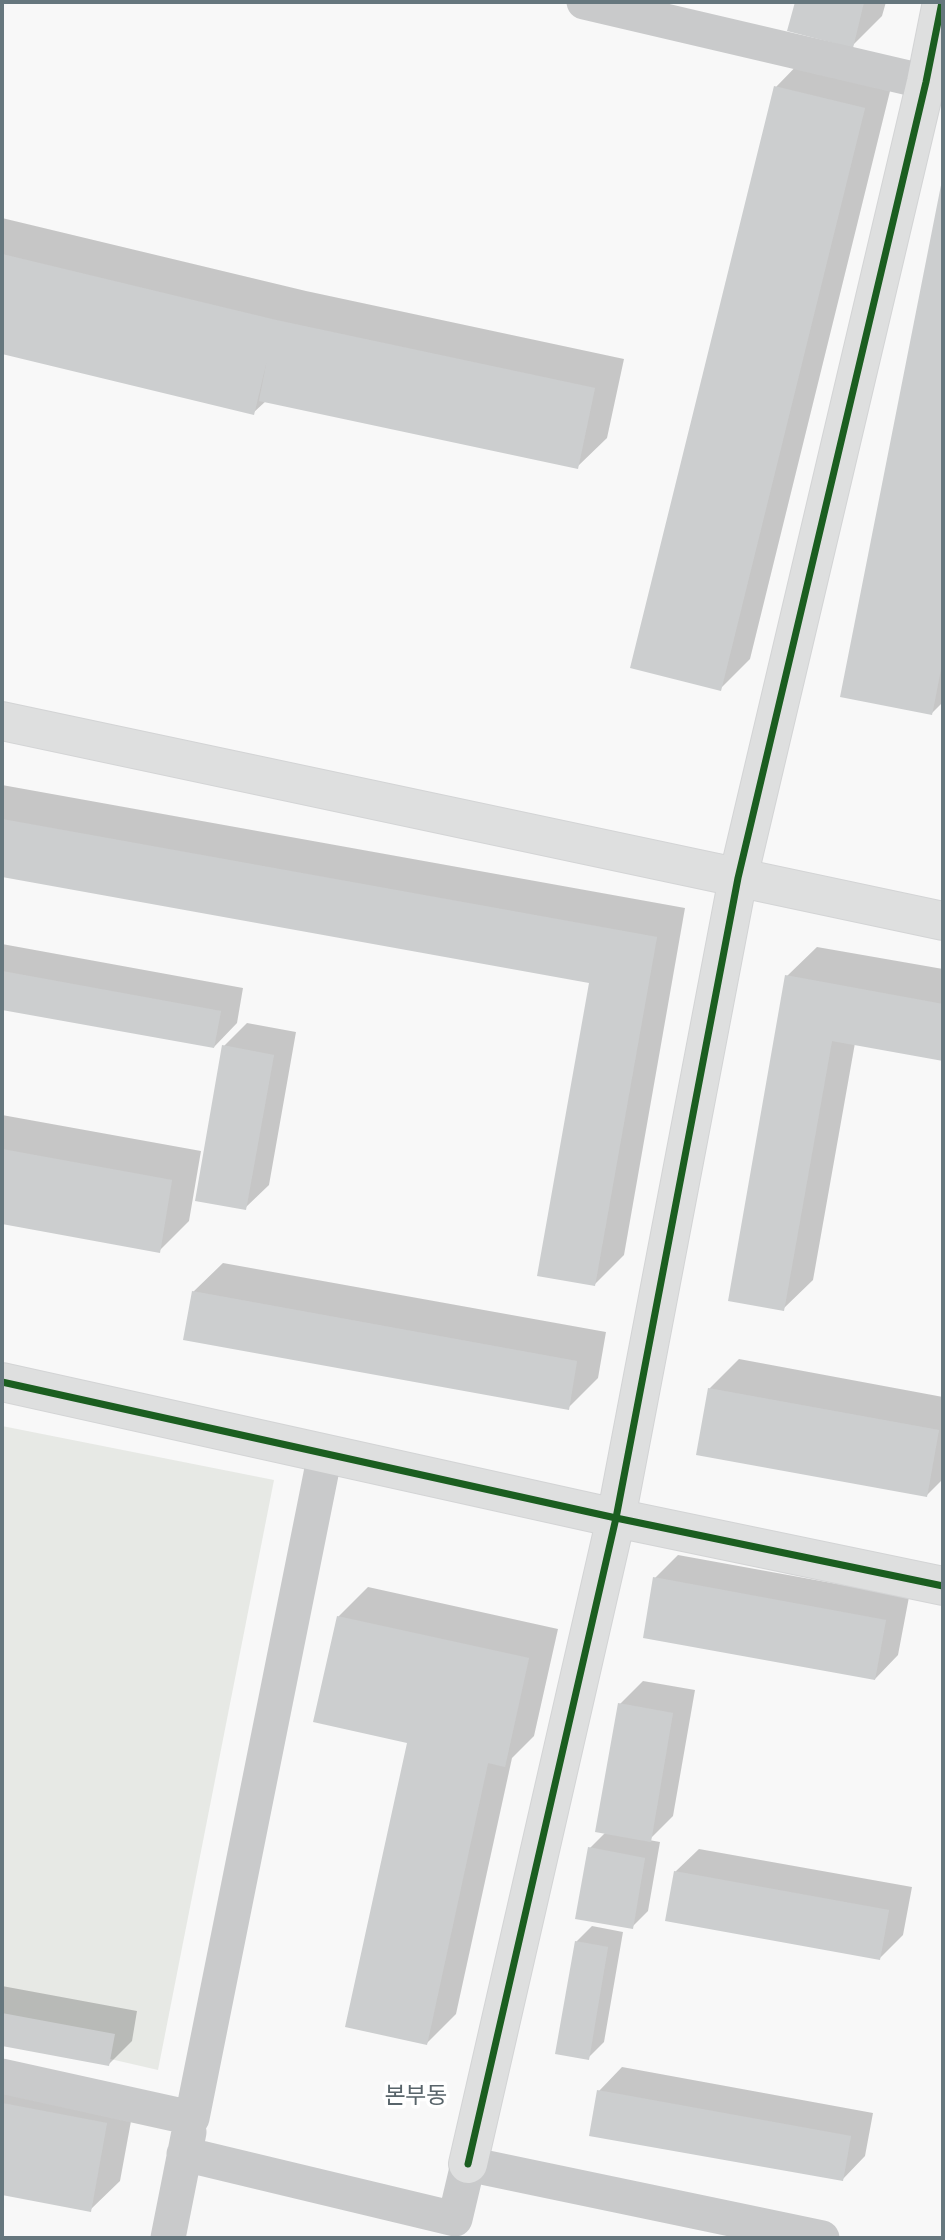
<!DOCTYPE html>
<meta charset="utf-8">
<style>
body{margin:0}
#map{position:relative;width:945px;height:2240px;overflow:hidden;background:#f8f8f8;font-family:Jost,sans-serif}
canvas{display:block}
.frame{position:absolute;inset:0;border:4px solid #66777e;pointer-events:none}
</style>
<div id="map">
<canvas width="945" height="2240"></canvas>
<div class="frame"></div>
</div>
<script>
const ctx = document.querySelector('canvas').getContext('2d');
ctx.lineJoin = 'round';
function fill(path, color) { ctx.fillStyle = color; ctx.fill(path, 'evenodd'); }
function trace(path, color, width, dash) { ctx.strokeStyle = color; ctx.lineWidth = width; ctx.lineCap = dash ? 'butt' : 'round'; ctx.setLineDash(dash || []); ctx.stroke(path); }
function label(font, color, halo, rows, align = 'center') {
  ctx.font = font + ' Jost,"Noto Sans KR",sans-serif'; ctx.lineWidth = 7; ctx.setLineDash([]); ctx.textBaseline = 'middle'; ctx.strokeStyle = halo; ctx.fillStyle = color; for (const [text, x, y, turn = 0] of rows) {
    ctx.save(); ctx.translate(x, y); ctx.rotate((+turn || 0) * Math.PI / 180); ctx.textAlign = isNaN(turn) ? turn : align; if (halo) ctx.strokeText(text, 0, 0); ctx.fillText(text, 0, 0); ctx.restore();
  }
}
fill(new Path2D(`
 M 2,1426 L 274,1480 L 158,2070 L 2,2034 Z`), '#e7e9e5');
fill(new Path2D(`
 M 796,2 L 886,2 L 882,16 L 852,46 L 789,30 Z
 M 805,57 L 893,79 L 750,659 L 720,689 L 776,87 Z
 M 943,183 L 943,702 L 932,713 L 842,695 Z
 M 2,218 L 306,291 L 624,359 L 607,438 L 577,467 L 266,401 L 253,413 L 2,352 Z
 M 2,785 L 685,908 L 624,1255 L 595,1284 L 591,982 L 2,876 Z
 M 2,944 L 243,988 L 237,1023 L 214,1047 L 2,1008 Z
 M 817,947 L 943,969 L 943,1060 L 855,1043 L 813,1280 L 783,1309 L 787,976 Z
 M 247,1023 L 296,1032 L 269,1185 L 245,1208 L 224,1046 Z
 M 2,1115 L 201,1151 L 189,1221 L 159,1251 L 2,1222 Z
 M 223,1263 L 606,1332 L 598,1378 L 568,1408 L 193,1292 Z
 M 739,1359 L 943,1397 L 943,1479 L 927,1495 L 709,1389 Z
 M 678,1555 L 909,1597 L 898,1655 L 875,1679 L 655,1578 Z
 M 368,1587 L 558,1629 L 534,1736 L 512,1758 L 456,2014 L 426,2044 L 409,1742 L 338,1617 Z
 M 643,1681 L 695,1690 L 673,1816 L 649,1840 L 660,1842 L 648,1911 L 632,1927 L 590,1848 L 606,1832 L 620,1704 Z
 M 699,1849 L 912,1887 L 903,1935 L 880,1958 L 675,1872 Z
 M 592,1926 L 623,1932 L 604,2042 L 588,2058 L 576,1942 Z
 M 2,1986 L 137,2011 L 132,2041 L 109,2064 L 2,2045 Z
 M 622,2067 L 873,2113 L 865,2156 L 842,2180 L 599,2091 Z
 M 2,2068 L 136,2094 L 120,2181 L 90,2210 L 2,2193 Z`), '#0003');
fill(new Path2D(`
 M 795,2 L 864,2 L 853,48 L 787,31 Z
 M 774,86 L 865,108 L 721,691 L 630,668 Z
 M 942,180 L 943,659 L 932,715 L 840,697 Z
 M 2,254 L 276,320 L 595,388 L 578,469 L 259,401 L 267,360 L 254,415 L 2,354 Z
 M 2,819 L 657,937 L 595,1286 L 537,1276 L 589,983 L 2,877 Z
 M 2,971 L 221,1011 L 214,1048 L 2,1010 Z
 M 785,975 L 943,1004 L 943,1061 L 832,1041 L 784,1311 L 728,1301 Z
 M 222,1045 L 274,1055 L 246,1210 L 195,1201 Z
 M 2,1149 L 172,1180 L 160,1253 L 2,1224 Z
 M 192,1291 L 577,1361 L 569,1410 L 183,1340 Z
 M 708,1388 L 939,1430 L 927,1497 L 696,1455 Z
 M 653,1577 L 886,1620 L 875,1680 L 643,1638 Z
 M 337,1616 L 529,1658 L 505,1767 L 488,1763 L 427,2045 L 345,2027 L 407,1743 L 313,1722 Z
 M 618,1703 L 673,1713 L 651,1842 L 595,1832 Z
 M 588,1847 L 645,1858 L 633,1929 L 575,1919 Z
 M 674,1871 L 889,1910 L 880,1960 L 665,1921 Z
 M 575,1941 L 608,1947 L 589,2060 L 555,2054 Z
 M 2,2013 L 115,2034 L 109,2066 L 2,2046 Z
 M 597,2090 L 851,2136 L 843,2181 L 589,2136 Z
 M 2,2103 L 107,2123 L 91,2212 L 2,2195 Z`), '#cccecf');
const secondary = new Path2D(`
 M 2,721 L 943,921
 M 2,1382 L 616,1518 L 943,1586
 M 468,2164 L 616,1518 L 738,878 L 926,82 L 942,2`);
trace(secondary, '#d3d4d5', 40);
trace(new Path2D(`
 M 584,2 L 926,82
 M 2,2076 L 192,2118 L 325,1454
 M 184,2154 L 455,2219 L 468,2164 L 822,2238
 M 168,2238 L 189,2132`), '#c9cacb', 35);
trace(secondary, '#dedfdf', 38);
trace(new Path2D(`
 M 2,1382 L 616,1518 L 943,1586
 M 468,2164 L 616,1518 L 738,878 L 926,82 L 942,2`), '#1b5e20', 7);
label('23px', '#58646a', '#fff', [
 ["본부동",416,2097]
]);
</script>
